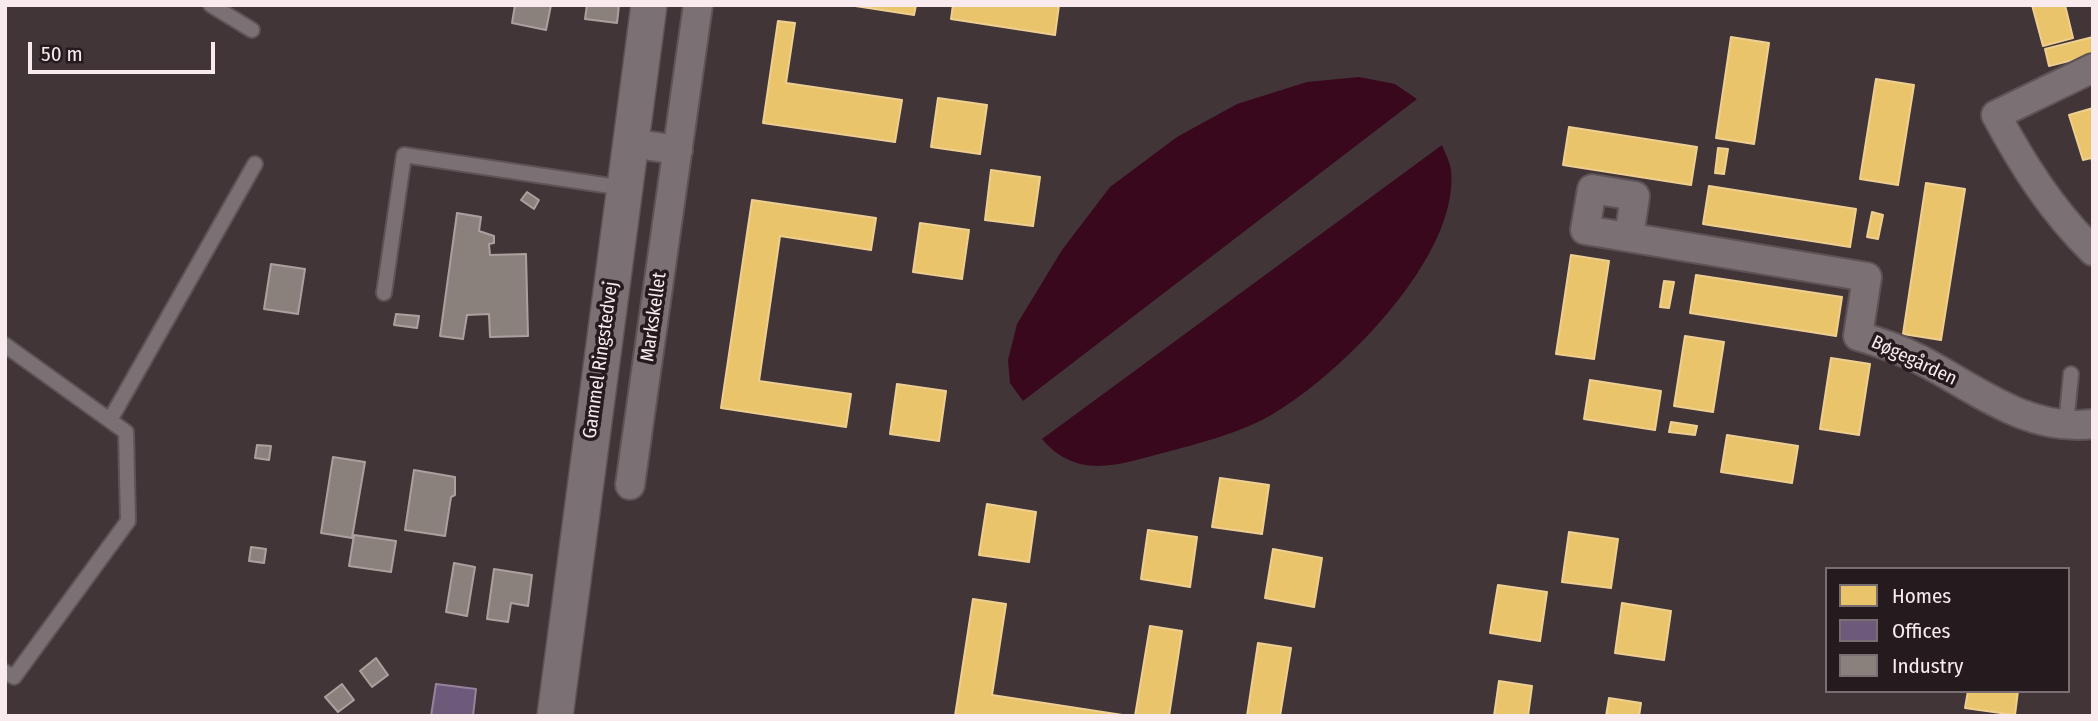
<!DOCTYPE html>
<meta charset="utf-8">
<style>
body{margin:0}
#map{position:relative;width:2098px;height:721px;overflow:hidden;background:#413538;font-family:"Fira Sans Condensed",sans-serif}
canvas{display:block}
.frame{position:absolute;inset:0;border:7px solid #f8eaed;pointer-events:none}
.legend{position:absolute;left:1825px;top:567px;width:245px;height:126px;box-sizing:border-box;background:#251b1e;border:2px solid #796e71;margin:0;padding:9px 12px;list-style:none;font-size:21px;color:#f8eaed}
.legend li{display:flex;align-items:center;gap:14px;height:35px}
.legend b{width:35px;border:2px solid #796e71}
.scale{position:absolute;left:28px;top:42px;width:187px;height:32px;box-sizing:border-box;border:4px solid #f8eaed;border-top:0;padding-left:9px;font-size:21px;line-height:24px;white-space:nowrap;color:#f8eaed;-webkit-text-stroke:5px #251b1e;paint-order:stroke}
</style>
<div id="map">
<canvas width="2098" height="721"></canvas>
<div class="frame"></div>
<ul class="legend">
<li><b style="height:19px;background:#e9c46a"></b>Homes</li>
<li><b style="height:19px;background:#6d597a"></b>Offices</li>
<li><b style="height:19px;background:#8a817c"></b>Industry</li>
</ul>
<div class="scale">50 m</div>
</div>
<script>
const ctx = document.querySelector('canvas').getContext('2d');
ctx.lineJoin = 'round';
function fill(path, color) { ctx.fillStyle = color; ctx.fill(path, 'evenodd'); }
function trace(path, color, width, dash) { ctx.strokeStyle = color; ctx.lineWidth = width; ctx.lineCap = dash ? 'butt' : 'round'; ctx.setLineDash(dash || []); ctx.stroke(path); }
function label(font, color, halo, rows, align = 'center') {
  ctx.font = font + ' "Fira Sans Condensed",sans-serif'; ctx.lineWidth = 7; ctx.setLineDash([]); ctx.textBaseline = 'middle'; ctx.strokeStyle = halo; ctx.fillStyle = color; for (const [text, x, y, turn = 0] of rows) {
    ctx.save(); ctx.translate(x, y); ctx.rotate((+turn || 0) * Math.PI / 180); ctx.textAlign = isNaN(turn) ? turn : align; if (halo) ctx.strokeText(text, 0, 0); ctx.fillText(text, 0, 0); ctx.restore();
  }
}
fill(new Path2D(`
 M 1359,77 L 1395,84 L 1417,99 L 1023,401 L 1010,383 L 1008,360 L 1017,324 L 1062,250 L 1110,187 L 1177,137 L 1237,104 L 1307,82 Z
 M 1442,145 C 1445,153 1450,162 1451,170 C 1460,256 1341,374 1273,414 C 1243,432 1197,444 1163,453 C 1117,465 1077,480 1042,439 Z`), '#39081d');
const homes = new Path2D(`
 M 849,5 L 916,5 L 914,15 Z
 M 953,5 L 1059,5 L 1055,35 L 951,19 Z
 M 2032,5 L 2065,5 L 2073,38 L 2043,46 Z
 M 778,21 L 795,23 L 786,83 L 902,100 L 895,142 L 763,123 Z
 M 1731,37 L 1769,43 L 1754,144 L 1716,138 Z
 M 2093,37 L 2093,55 L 2049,66 L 2045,49 Z
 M 1876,79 L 1914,85 L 1898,185 L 1860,179 Z
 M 938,98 L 987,105 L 980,154 L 931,147 Z
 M 2093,108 L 2093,164 L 2091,158 L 2083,160 L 2069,115 Z
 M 1569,127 L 1697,147 L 1691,185 L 1563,165 Z
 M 1718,148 L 1728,149 L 1724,174 L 1715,173 Z
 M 991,170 L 1040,177 L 1033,226 L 985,220 Z
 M 1926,183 L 1965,189 L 1941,340 L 1903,334 Z
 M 1709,186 L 1856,209 L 1850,247 L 1703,224 Z
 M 752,200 L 876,218 L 871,250 L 780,236 L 759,381 L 851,394 L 846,427 L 721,408 Z
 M 1872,212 L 1883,215 L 1878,239 L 1867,237 Z
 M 920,223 L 969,230 L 962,279 L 913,272 Z
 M 1571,255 L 1609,261 L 1594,359 L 1556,354 Z
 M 1696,275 L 1842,297 L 1836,336 L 1690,313 Z
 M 1664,281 L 1674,282 L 1669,308 L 1660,307 Z
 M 1685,336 L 1724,342 L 1713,412 L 1674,406 Z
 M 1831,358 L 1870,364 L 1859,435 L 1820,429 Z
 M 1590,380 L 1661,391 L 1655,430 L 1584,419 Z
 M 897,384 L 946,391 L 939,441 L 890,434 Z
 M 1671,422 L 1697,426 L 1695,435 L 1669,432 Z
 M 1727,435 L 1798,446 L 1792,483 L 1721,472 Z
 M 1220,478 L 1269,485 L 1262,534 L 1212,527 Z
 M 987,504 L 1036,512 L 1029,562 L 979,555 Z
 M 1148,530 L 1197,537 L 1190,587 L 1141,579 Z
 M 1569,532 L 1618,539 L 1611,588 L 1562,582 Z
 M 1273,549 L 1322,558 L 1314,607 L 1265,598 Z
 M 1498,585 L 1547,592 L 1540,641 L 1490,633 Z
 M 973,599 L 1006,604 L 992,695 L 1129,716 L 955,716 Z
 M 1622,603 L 1671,611 L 1664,660 L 1615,653 Z
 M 1150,626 L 1182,631 L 1169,716 L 1135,716 Z
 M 1258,643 L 1291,648 L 1280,716 L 1247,716 Z
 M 1499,681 L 1532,686 L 1528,716 L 1494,716 Z
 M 1968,691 L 2018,691 L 2015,715 L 1965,708 Z
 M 1609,698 L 1641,703 L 1639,716 L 1606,716 Z`);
fill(homes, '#e9c46a');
trace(homes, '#eecf91', 2);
const offices = new Path2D(`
 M 436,684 L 476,689 L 473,716 L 431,716 Z`);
fill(offices, '#6d597a');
trace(offices, '#97849c', 2);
const industry = new Path2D(`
 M 515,5 L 551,5 L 546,30 L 512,23 Z
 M 587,5 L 619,5 L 617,23 L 585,19 Z
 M 527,192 L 539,200 L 534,209 L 521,200 Z
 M 457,213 L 481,217 L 479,231 L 494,236 L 494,243 L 489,244 L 490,255 L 526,254 L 528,336 L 490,337 L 489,314 L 467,315 L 463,339 L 440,336 Z
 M 271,264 L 305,269 L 298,314 L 264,309 Z
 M 396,314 L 419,316 L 417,328 L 394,325 Z
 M 257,445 L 271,446 L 269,460 L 255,458 Z
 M 333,457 L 365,462 L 352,538 L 321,533 Z
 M 414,470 L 455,477 L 455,495 L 451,497 L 445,536 L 405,530 Z
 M 354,535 L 396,541 L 391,572 L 349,566 Z
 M 251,547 L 266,549 L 264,563 L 249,561 Z
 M 454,563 L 475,567 L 467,616 L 446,612 Z
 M 494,569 L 532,575 L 528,606 L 511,603 L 508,622 L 487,619 Z
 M 376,658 L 388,675 L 372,687 L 360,671 Z
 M 342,684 L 354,700 L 338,712 L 325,697 Z`);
fill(industry, '#8a817c');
trace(industry, '#aba09e', 2);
const service = new Path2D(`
 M 211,5 L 252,30
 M 384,293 L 404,155 L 624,188
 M 5,345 L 126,432 L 128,521 L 14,677 L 5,672
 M 110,420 L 255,164
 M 2066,425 L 2071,374`);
const minor = new Path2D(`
 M 2093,68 L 1996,115 C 2023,165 2052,211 2093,251
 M 630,143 L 678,150
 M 1629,237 L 1635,196 L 1592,189 L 1585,230 L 1867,277 L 1858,336 C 1879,342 1899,349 1919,359 C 1975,388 2026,432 2093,424
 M 630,485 L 698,5`);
const tertiary = new Path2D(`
 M 555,716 L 649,5`);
trace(service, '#5e5356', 18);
trace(minor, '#5e5356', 32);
trace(tertiary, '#5e5356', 38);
trace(service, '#7b7074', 14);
trace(minor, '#7b7074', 28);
trace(tertiary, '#7b7074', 35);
label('19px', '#f8eaed', '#251b1e', [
 ["Markskellet",654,317,-82],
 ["Gammel Ringstedvej",601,360,-82],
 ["Bøgegården",1914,361,25]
]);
</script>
